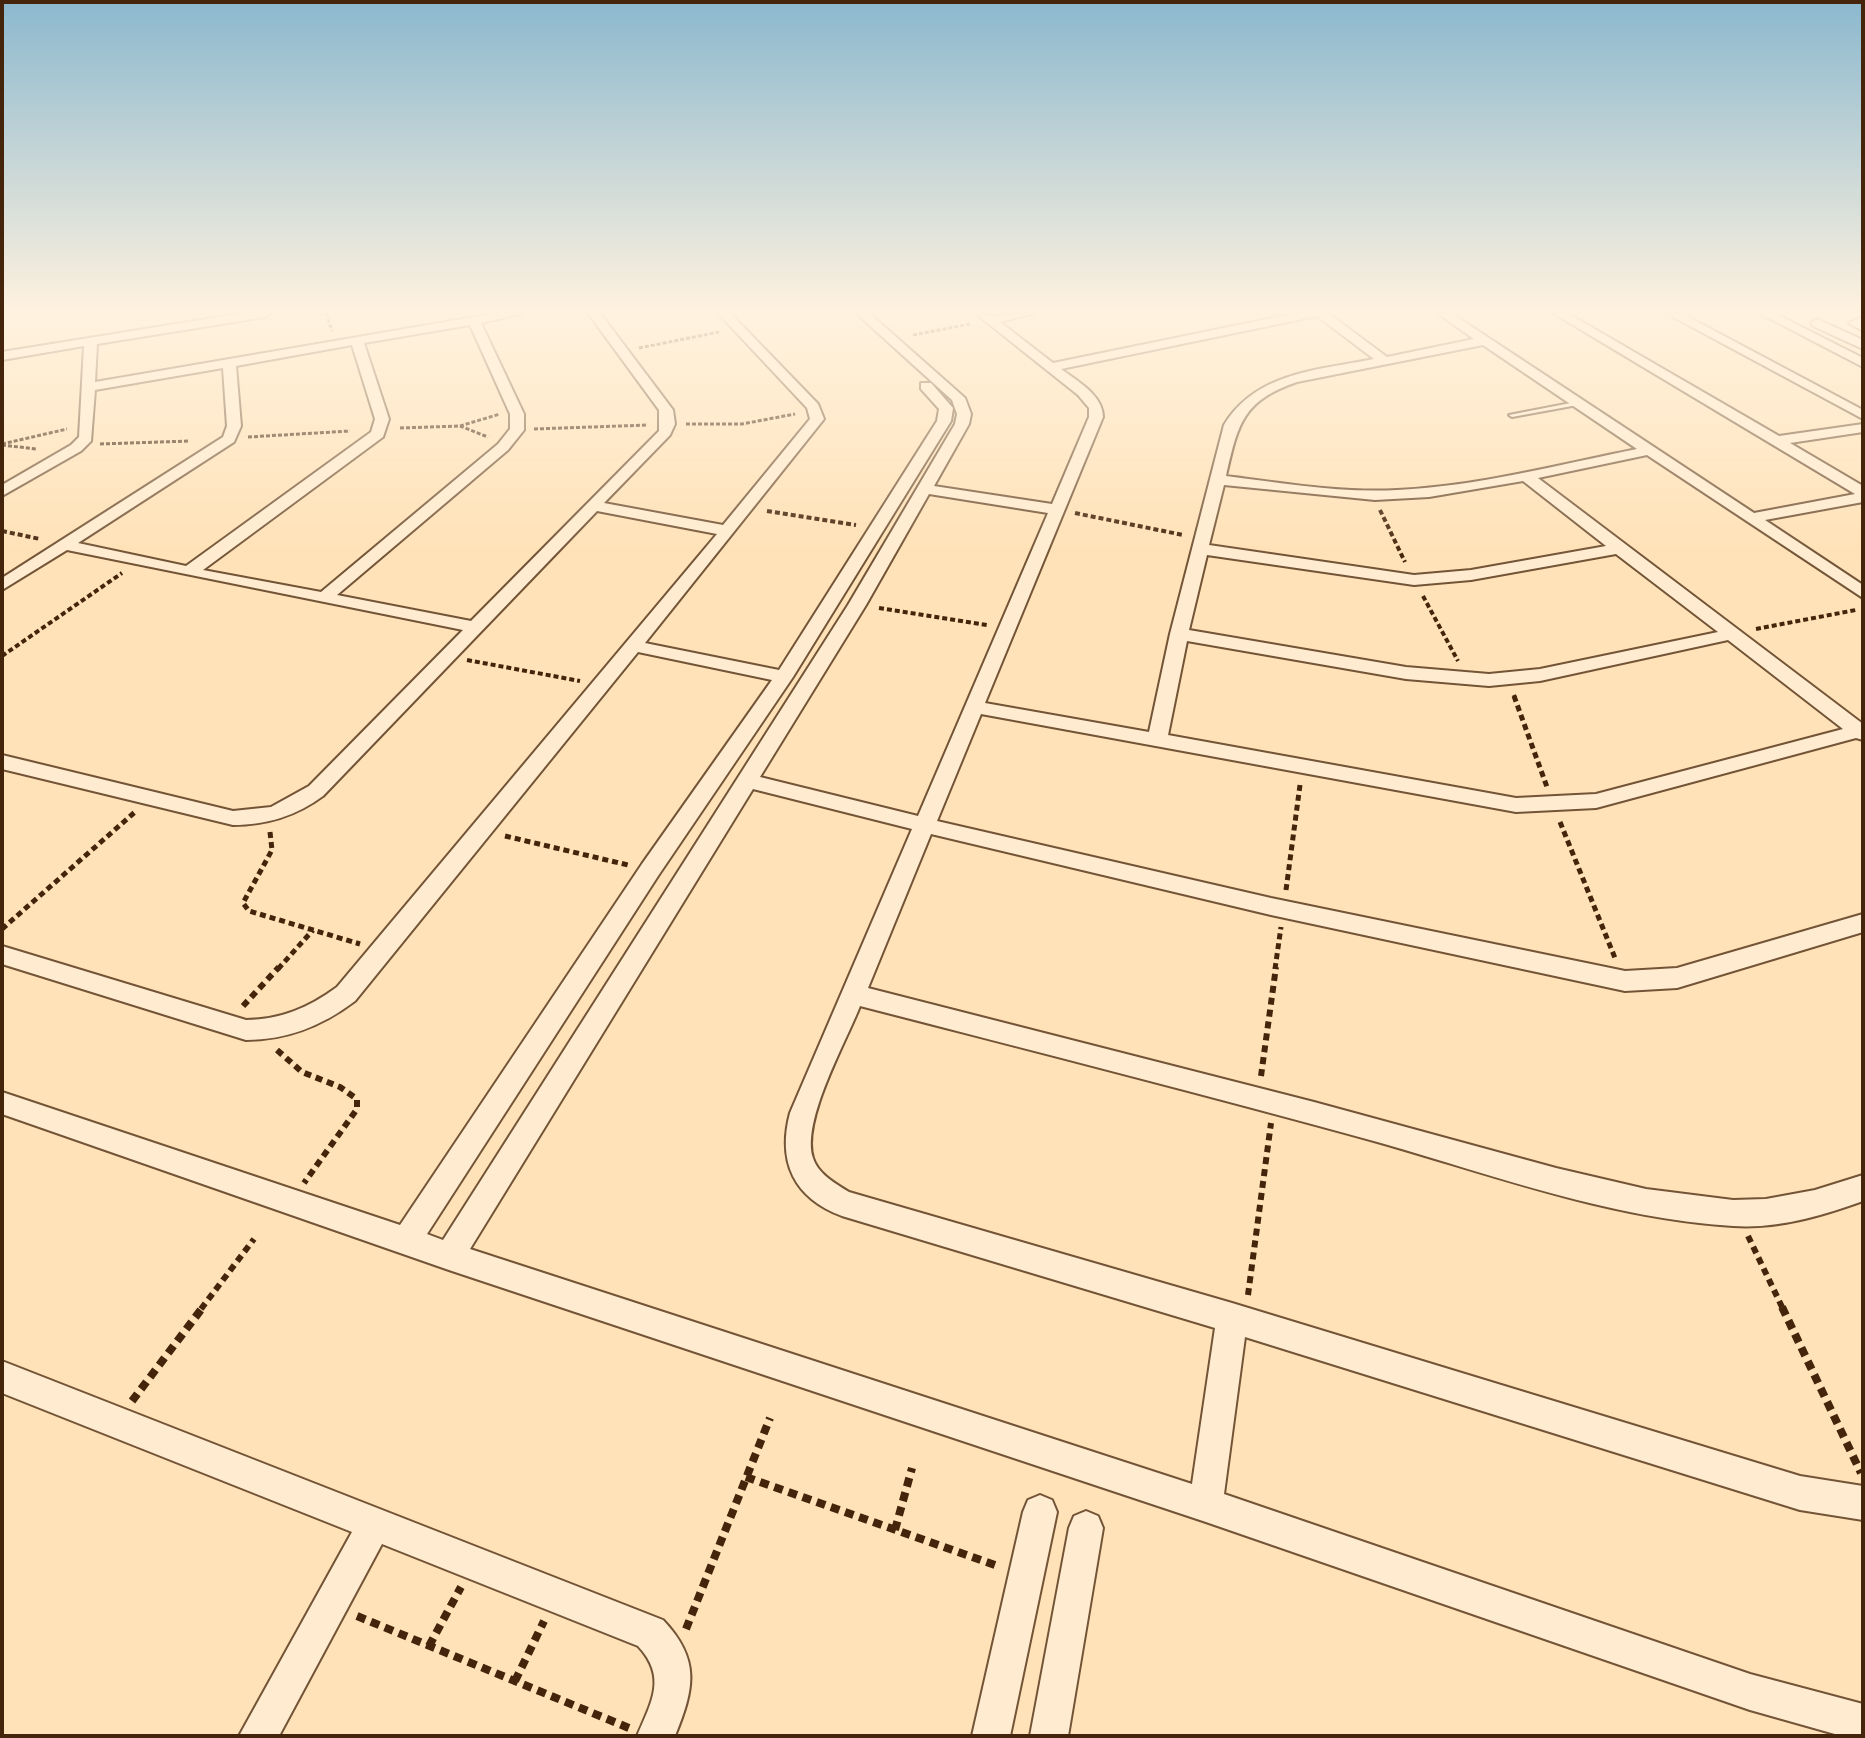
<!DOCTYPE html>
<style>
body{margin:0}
#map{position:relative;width:1865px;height:1738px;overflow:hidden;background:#ffe2b7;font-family:"IM FELL English",serif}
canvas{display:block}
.frame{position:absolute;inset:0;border:4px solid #44250c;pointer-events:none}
</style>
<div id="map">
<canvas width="1865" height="1738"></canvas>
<div class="frame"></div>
</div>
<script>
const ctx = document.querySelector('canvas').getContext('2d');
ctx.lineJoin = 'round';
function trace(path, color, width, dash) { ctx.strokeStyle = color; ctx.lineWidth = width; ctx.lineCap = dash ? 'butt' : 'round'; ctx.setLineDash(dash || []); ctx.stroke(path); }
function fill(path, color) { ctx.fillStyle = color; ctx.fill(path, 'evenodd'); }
const lane = new Path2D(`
 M 1581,401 L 1583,402 L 1583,404 L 1512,417 L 1509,415 Z`);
const street = new Path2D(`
 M 244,313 L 271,313 L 265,317 L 97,344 L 95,382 L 498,313 L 524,313 L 481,323 L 524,414 L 524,430 L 508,450 L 337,595 L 471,621 L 659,431 L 659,410 L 588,313 L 600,313 L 673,410 L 675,424 L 670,435 L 604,503 L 723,525 L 810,419 L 807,408 L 718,313 L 730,313 L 818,404 L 824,419 L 645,643 L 779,670 L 937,421 L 939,409 L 921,389 L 921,383 L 931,383 L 953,408 L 951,421 L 793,677 L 658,876 L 427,1234 L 443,1240 L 848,605 L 955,424 L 957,414 L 952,400 L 856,313 L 869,313 L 965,398 L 971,414 L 969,424 L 934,486 L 1052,504 L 1089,417 L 1089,408 L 1078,395 L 975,313 L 992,316 L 1035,313 L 1000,322 L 1053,363 L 1297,313 L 1328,313 L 1387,357 L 1474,339 L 1437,313 L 1451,313 L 1754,513 L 1855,494 L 1553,313 L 1567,313 L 1779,436 L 1863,424 L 1863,432 L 1790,443 L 1863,486 L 1863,502 L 1765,520 L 1863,585 L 1863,598 L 1647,455 L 1538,478 L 1863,724 L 1863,740 L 1856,738 L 1596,808 L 1516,812 L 981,714 L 937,821 L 1271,898 L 1625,971 L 1677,968 L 1863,914 L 1863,932 L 1677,988 L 1625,991 L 1271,915 L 931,834 L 868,988 L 1314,1102 L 1556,1168 L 1646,1189 L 1733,1200 L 1766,1199 L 1815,1190 L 1863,1175 L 1863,1201 C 1821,1216 1778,1229 1733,1226 C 1613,1219 1496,1176 1381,1143 C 1208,1095 1034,1051 860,1006 C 846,1042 801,1121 813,1158 C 818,1174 836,1184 849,1192 L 1232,1303 L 1800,1476 L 1863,1486 L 1863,1520 L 1800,1510 L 1245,1337 L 1224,1494 L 1750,1674 L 1863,1704 L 1863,1736 L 1842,1736 L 1750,1710 L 1206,1522 L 449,1270 L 2,1114 L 2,1092 L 400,1225 L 642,864 L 772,680 L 638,652 L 355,1001 C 322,1026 287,1040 246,1040 L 2,964 L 2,946 L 246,1020 C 282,1019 308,1008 337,987 L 717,534 L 597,511 L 323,796 C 296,816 267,825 233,825 L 2,769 L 2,755 L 233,811 L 271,807 L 309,786 L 463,630 L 67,550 L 2,590 L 2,578 L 223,437 L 227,426 L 223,368 L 95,390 L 91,441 L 81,451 L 2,496 L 2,485 L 71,445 L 79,437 L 84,346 L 2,360 L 2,352 ZM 1317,316 L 1374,359 C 1319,370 1256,372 1224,425 L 1170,634 L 1149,732 L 985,703 L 1103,417 C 1103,395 1077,381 1061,369 ZM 470,325 L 510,414 L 510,429 L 498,444 L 321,592 L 203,570 L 383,437 L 389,419 L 364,343 ZM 352,345 L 375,419 L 371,432 L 186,566 L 78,543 L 234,442 L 241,426 L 236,366 ZM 1483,345 L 1637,449 C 1557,465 1479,486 1397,490 C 1339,493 1282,483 1226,476 C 1238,424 1242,401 1297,382 ZM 1523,481 L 1606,546 L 1471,570 L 1414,575 L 1209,545 L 1224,485 L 1375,500 L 1429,497 ZM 929,494 L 1048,513 L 918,816 L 760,777 L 866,605 ZM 1616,554 L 1718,632 L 1540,669 L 1489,674 L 1406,667 L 1189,630 L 1207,555 L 1414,585 L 1471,580 ZM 1728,640 L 1843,729 L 1596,794 L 1516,798 L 1168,735 L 1187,641 L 1406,679 L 1489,686 L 1540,681 ZM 753,789 L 912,829 L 790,1113 C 777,1162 794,1198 842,1216 L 1215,1328 L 1192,1484 L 470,1249 Z
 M 1666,313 L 1681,313 L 1863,410 L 1863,419 Z
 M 1759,313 L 1774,313 L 1863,358 L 1863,367 Z
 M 1863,316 L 1863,331 L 1849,323 Z
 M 1817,319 L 1863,340 L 1863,349 L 1813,326 L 1811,323 Z
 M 2,1361 L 663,1620 C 701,1660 694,1689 675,1736 L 637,1736 C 652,1701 667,1677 638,1646 L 382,1544 L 279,1736 L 239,1736 L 352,1532 L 2,1393 Z
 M 1040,1495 L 1052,1500 L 1057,1512 L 1010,1736 L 972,1736 L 1023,1512 L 1028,1500 Z
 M 1086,1511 L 1098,1516 L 1103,1528 L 1068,1736 L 1030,1736 L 1069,1528 L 1074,1516 Z`);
trace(lane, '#735437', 4);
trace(street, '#735437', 4);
trace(new Path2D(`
 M 326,313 L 332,331
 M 913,335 L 970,324
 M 639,348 L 719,332
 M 686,424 L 742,424 L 795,414
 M 460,426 L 488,437
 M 400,428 L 460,426 L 500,414
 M 534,429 L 648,425
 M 248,437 L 350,431
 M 2,444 L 67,429
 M 100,444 L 190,441
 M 2,445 L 36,449`), '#44250c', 3, [4, 2]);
trace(new Path2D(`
 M 1380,510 L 1405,562
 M 767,511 L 856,525
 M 1075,513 L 1183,535
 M 2,531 L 40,539
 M 1423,596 L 1458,661
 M 879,608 L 987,625
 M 1756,629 L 1856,610
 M 2,656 L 122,573
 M 467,660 L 580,681
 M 1514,695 L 1515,698`), '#44250c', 4, [5, 3]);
trace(new Path2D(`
 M 1514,696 L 1547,787
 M 1560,822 L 1615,958
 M 270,832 L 272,850 L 243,903 L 249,911 L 360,944
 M 505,836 L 628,865
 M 1286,890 L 1300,785
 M 2,929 L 135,812
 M 278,969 L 313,930
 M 1275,969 L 1281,927`), '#44250c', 5, [6, 4]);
trace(new Path2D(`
 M 243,1006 L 279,967
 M 277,1050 L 302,1072 L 340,1087 L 357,1099 L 357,1109 L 304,1183
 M 1261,1076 L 1276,967
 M 1748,1236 L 1783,1309
 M 1248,1295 L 1271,1123
 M 201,1309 L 254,1239`), '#44250c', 6, [7, 5]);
trace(new Path2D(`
 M 1782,1307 L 1861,1473
 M 132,1401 L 203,1307
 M 746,1477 L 998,1566
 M 895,1530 L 912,1468
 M 357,1616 L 629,1728
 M 686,1629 L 770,1418
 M 429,1646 L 461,1587
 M 515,1681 L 544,1621`), '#44250c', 8, [9, 6]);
fill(lane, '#ffecd0');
fill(street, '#ffecd0');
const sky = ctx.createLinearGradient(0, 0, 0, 556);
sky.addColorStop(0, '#8bb8ce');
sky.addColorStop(0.56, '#fff2df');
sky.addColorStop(1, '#fff2df00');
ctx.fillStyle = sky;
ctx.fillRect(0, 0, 1865, 556);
</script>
